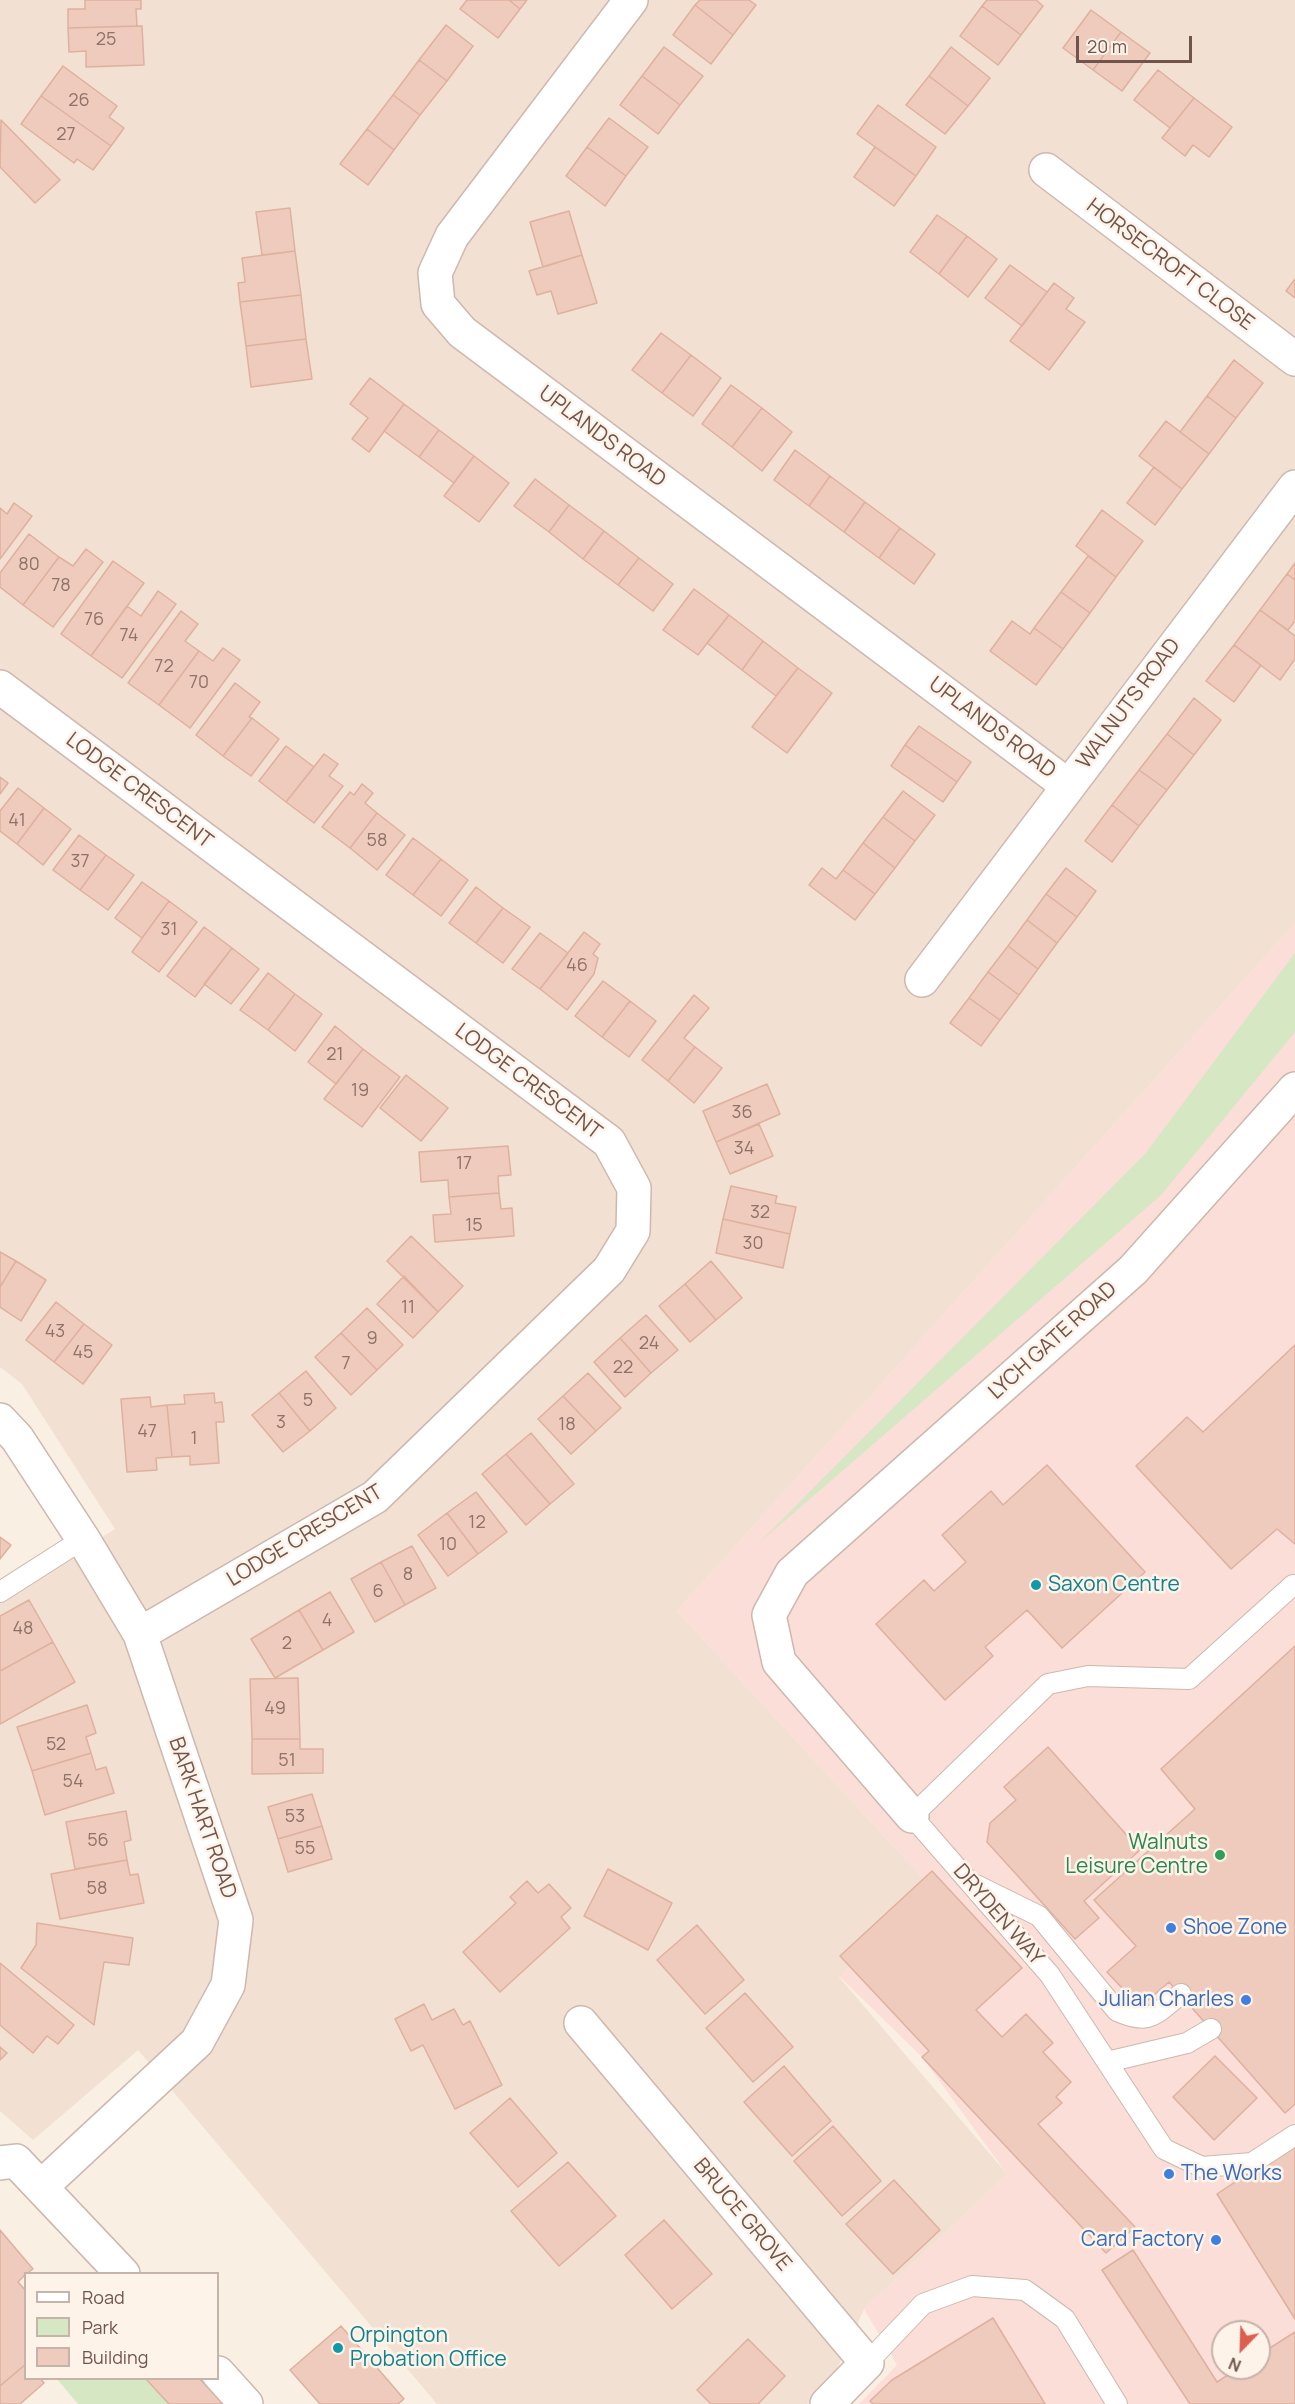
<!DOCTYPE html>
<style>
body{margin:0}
#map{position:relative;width:1295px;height:2404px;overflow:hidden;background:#faefe3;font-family:Manrope,sans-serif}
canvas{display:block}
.legend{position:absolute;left:24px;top:2272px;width:195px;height:108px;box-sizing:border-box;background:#fef3e9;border:2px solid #c6b3aa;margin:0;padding:8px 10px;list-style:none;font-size:18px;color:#71544b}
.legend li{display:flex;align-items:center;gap:12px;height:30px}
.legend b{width:30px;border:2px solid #c6b3aa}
.north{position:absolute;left:1211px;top:2320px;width:60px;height:60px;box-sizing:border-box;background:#fef3e9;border:2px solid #c6b3aa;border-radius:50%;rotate:203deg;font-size:16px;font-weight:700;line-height:24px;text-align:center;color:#71544b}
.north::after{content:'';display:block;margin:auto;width:21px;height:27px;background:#dd5f50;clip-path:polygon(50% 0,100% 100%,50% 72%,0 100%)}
.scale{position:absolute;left:1076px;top:36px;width:116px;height:27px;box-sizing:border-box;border:3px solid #71544b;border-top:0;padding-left:8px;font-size:18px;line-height:21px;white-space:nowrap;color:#71544b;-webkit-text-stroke:4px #fef3e9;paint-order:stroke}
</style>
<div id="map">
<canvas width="1295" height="2404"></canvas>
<ul class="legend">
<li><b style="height:8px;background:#fff"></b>Road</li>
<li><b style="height:16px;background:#d5e7c3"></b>Park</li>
<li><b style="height:16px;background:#eecbbd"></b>Building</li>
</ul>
<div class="north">N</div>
<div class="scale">20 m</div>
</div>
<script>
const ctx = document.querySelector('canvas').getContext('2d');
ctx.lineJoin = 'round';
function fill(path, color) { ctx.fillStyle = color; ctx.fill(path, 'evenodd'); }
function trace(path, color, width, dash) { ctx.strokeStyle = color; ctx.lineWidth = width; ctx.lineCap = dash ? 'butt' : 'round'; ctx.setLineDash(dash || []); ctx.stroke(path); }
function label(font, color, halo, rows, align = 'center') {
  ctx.font = font + ' Manrope,sans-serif'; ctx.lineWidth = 5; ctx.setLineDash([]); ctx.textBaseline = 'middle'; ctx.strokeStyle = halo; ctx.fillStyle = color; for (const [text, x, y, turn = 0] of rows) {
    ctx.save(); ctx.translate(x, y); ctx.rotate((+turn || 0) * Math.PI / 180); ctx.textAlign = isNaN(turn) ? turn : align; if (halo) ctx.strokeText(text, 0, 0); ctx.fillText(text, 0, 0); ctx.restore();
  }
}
fill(new Path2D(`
 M 0,0 L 1295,0 L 1295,923 L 677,1611 L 929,1885 L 839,1977 L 1007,2174 L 864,2309 L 833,2378 L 807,2404 L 437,2404 L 138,2050 L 33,2140 L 0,2111 L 0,1602 L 115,1529 L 22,1384 L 0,1367 Z`), '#f2e0d2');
fill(new Path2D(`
 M 1295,923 L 1295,2404 L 859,2404 L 897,2365 L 864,2309 L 1007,2174 L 922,2057 L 839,1976 L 929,1885 L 677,1611 ZM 1223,2332 L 1259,2332 L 1259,2368 L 1223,2368 Z`), '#faded7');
fill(new Path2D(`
 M 1295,953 L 1295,1032 L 1161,1195 L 760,1542 L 1146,1153 Z
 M 57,2379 L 145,2379 L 169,2404 L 78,2404 Z`), '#d5e7c3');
const building = new Path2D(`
 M 85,0 L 141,0 L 141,9 L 136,9 L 137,26 L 68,28 L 68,9 L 85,9 Z
 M 467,0 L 509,0 L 520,9 L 498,38 L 460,9 Z
 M 509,0 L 527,0 L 520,9 Z
 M 700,0 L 749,0 L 756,5 L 733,35 L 695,5 Z
 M 987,0 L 1036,0 L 1043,6 L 1021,35 L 982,6 Z
 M 695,5 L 733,35 L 711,64 L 673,35 Z
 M 982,6 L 1021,35 L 998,65 L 960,36 Z
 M 1091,10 L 1121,32 L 1093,70 L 1063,48 Z
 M 446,25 L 473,46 L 447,81 L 419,60 Z
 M 142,26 L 144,65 L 86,67 L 86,51 L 69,52 L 68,28 Z
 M 1121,32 L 1150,53 L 1122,91 L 1093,70 Z
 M 664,47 L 703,76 L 680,105 L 642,76 Z
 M 951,47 L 990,78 L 968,106 L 929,76 Z
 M 419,60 L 447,81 L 420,115 L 393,95 Z
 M 63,66 L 117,106 L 109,117 L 124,128 L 111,146 L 41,96 Z
 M 1158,70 L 1194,98 L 1170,128 L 1134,100 Z
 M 642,76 L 680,105 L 658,134 L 620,105 Z
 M 929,76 L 968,106 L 945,134 L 906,105 Z
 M 393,95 L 420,115 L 394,150 L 367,129 Z
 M 41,96 L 111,146 L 93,170 L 77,159 L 74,163 L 21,124 Z
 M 1194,98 L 1232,127 L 1209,157 L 1193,145 L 1185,156 L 1162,138 Z
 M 878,105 L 936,147 L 916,176 L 857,134 Z
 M 609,118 L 648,147 L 626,176 L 587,147 Z
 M 1,120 L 60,180 L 35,203 L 0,167 Z
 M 367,129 L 394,150 L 368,185 L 340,164 Z
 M 587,147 L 626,176 L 605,206 L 566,176 Z
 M 875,147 L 916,176 L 894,206 L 854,177 Z
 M 290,208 L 295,251 L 262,255 L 256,212 Z
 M 569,211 L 582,255 L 543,267 L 530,222 Z
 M 937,215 L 967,236 L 939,274 L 910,252 Z
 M 967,236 L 997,259 L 968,297 L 939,274 Z
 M 295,251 L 301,295 L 240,302 L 238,283 L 245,282 L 242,258 Z
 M 582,255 L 597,303 L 558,314 L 551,291 L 537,295 L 529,271 Z
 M 1010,265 L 1047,292 L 1022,326 L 985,298 Z
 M 1295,279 L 1295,298 L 1286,291 Z
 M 1054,283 L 1074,298 L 1066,309 L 1085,322 L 1049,370 L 1010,341 Z
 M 301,295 L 306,339 L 246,346 L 240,302 Z
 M 661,333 L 691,355 L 662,393 L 632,370 Z
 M 306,339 L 312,379 L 251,387 L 246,346 Z
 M 691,355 L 721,378 L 693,416 L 662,393 Z
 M 1234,360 L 1263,383 L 1236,418 L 1207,396 Z
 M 370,378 L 404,404 L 369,452 L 352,439 L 368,418 L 350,404 Z
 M 731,385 L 762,408 L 732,447 L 702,424 Z
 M 1207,396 L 1236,418 L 1209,454 L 1180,432 Z
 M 404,404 L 439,430 L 419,457 L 384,431 Z
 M 762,408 L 792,432 L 762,471 L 732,447 Z
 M 1166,421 L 1209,454 L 1182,489 L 1139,456 Z
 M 439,430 L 474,456 L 454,483 L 419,457 Z
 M 795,450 L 830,476 L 809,506 L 774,480 Z
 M 474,456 L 509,483 L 479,522 L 444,496 Z
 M 1154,467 L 1182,489 L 1155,525 L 1127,503 Z
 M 830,476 L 865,502 L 844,532 L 809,506 Z
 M 535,479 L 569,505 L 549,532 L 514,506 Z
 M 865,502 L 900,528 L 879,558 L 844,532 Z
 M 14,503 L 32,516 L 0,559 L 0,508 L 7,514 Z
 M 569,505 L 604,531 L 583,559 L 549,532 Z
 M 1102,510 L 1143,541 L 1116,577 L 1076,546 Z
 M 900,528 L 935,554 L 914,584 L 879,558 Z
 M 604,531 L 639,558 L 618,585 L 583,559 Z
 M 29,534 L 59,557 L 23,605 L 0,587 L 0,573 Z
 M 86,549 L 103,562 L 53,627 L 23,605 L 59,557 L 73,566 Z
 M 1088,556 L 1116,577 L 1090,613 L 1061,592 Z
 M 639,558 L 673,584 L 653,611 L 618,585 Z
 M 113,561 L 144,583 L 91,656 L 61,634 Z
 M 1295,563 L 1295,580 L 1287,574 Z
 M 1287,574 L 1295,580 L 1295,621 L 1288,630 L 1260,610 Z
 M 694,589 L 729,615 L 698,655 L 663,630 Z
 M 158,591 L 176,604 L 122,678 L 91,656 L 127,606 L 141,616 Z
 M 1061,592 L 1090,613 L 1063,649 L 1034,628 Z
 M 1260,610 L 1295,636 L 1295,659 L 1280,680 L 1234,645 Z
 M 181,611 L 198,624 L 185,641 L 199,651 L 159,705 L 128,683 Z
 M 729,615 L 763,641 L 742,670 L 707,643 Z
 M 1012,621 L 1030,634 L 1034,628 L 1063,649 L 1036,685 L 990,651 Z
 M 763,641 L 798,668 L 776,696 L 742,670 Z
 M 1234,645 L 1261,665 L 1234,702 L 1206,681 Z
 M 223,648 L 240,660 L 190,728 L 159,705 L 199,651 L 213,661 Z
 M 798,668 L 832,693 L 787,753 L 752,727 Z
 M 235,683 L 260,702 L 249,717 L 252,718 L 223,756 L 196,735 Z
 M 1194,698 L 1221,720 L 1194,755 L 1167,734 Z
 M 252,718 L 279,739 L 251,776 L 223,756 Z
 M 919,726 L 971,762 L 957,782 L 905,745 Z
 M 1167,734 L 1194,755 L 1167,790 L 1139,770 Z
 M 905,745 L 957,782 L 943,802 L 891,766 Z
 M 286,746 L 314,767 L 286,802 L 259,781 Z
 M 324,754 L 338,764 L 329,776 L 343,786 L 314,823 L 286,802 Z
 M 1139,770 L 1167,790 L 1139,826 L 1112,805 Z
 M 0,777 L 8,783 L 0,794 Z
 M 362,784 L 373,793 L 365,803 L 377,813 L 350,848 L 322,827 L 350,792 L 354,795 Z
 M 18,788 L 44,808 L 17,844 L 0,831 L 0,811 Z
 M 903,791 L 935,815 L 915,841 L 883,817 Z
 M 1112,805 L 1139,826 L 1112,862 L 1085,841 Z
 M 44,808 L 71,829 L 43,865 L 17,844 Z
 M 377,813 L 405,835 L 377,870 L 350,848 Z
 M 883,817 L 915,841 L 895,868 L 863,843 Z
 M 79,835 L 106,855 L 80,890 L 53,870 Z
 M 413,838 L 441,859 L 413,895 L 386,875 Z
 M 863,843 L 895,868 L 875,894 L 843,870 Z
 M 106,855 L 134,875 L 108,910 L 80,890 Z
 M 441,859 L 468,880 L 441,916 L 413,895 Z
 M 822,868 L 836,879 L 843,870 L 875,894 L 855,920 L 809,885 Z
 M 1066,868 L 1096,891 L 1077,917 L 1046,894 Z
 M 142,882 L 169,901 L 142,938 L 115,918 Z
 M 476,887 L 503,908 L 476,943 L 449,923 Z
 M 1046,894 L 1077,917 L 1057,943 L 1027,920 Z
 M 169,901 L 197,922 L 159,972 L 132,952 Z
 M 503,908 L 530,927 L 503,963 L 476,943 Z
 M 1027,920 L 1057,943 L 1038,969 L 1008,946 Z
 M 204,927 L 232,948 L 195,997 L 167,976 Z
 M 584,932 L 600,944 L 593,954 L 598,958 L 594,974 L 567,1010 L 540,989 Z
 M 540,933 L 568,953 L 540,989 L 512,969 Z
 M 1008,946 L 1038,969 L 1019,995 L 988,972 Z
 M 232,948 L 259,969 L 231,1004 L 204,984 Z
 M 988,972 L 1019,995 L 1000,1020 L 969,998 Z
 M 268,973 L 295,994 L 268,1030 L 240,1010 Z
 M 603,981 L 630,1001 L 602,1037 L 575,1016 Z
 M 295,994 L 322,1014 L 295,1051 L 268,1030 Z
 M 694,995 L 709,1008 L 684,1038 L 695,1047 L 668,1081 L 642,1060 Z
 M 969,998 L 1000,1020 L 981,1046 L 950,1023 Z
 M 630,1001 L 656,1021 L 629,1057 L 602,1037 Z
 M 335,1026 L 363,1049 L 336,1084 L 308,1062 Z
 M 695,1047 L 722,1068 L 694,1103 L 668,1081 Z
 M 363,1049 L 400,1077 L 362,1127 L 324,1099 Z
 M 406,1075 L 448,1108 L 421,1141 L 380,1108 Z
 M 767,1084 L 780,1114 L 716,1142 L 703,1111 Z
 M 759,1124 L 773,1156 L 730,1174 L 716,1142 Z
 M 508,1146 L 511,1175 L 498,1176 L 499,1193 L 449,1197 L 448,1180 L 421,1182 L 419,1152 Z
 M 731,1186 L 777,1196 L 775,1203 L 796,1207 L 790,1234 L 723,1219 Z
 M 499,1193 L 501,1209 L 512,1208 L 514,1236 L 435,1242 L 433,1215 L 451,1214 L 449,1197 Z
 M 723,1219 L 790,1234 L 783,1268 L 716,1253 Z
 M 411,1236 L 463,1286 L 438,1312 L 387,1261 Z
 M 0,1252 L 16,1261 L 0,1287 Z
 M 16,1261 L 46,1280 L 21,1321 L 0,1307 L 0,1287 Z
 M 711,1261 L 742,1298 L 716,1320 L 685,1284 Z
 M 404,1276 L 438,1312 L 413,1338 L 377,1304 Z
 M 685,1284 L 716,1320 L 690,1342 L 659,1306 Z
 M 56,1302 L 84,1324 L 54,1362 L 26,1340 Z
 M 367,1308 L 403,1345 L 377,1370 L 341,1333 Z
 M 646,1315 L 678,1350 L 651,1373 L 620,1338 Z
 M 84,1324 L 112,1345 L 83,1384 L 54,1362 Z
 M 341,1333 L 377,1370 L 351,1395 L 315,1357 Z
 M 620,1338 L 651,1373 L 625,1397 L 594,1362 Z
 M 1295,1345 L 1295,1544 L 1277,1529 L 1231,1569 L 1136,1466 L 1187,1417 L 1203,1432 Z
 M 306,1371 L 336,1408 L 310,1431 L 279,1393 Z
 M 588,1373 L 621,1408 L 596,1431 L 563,1396 Z
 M 214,1393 L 215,1403 L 222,1402 L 224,1422 L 216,1422 L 219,1463 L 190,1465 L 190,1456 L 172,1457 L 167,1405 L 185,1404 L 184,1395 Z
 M 279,1393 L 310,1431 L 283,1452 L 252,1415 Z
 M 563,1396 L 596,1431 L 571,1454 L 538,1419 Z
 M 150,1397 L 151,1407 L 167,1405 L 172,1457 L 156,1458 L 157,1470 L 127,1472 L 121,1399 Z
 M 531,1433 L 574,1484 L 550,1504 L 506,1454 Z
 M 506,1454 L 550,1504 L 526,1525 L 482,1474 Z
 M 1047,1465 L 1145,1572 L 1062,1648 L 1027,1610 L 985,1647 L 993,1656 L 945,1700 L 876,1624 L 924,1580 L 934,1591 L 966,1562 L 942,1535 L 991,1491 L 1003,1505 Z
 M 476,1492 L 507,1532 L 478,1554 L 447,1513 Z
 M 447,1513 L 478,1554 L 448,1576 L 418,1535 Z
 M 0,1537 L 11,1545 L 0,1559 Z
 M 412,1546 L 436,1588 L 405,1605 L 381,1562 Z
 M 381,1562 L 405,1605 L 375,1622 L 351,1579 Z
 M 330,1592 L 354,1632 L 323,1650 L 299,1610 Z
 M 29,1600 L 53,1642 L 0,1671 L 0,1616 Z
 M 299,1610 L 323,1650 L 275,1678 L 251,1639 Z
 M 53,1642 L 75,1682 L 0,1724 L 0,1671 Z
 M 1295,1646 L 1295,2104 L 1285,2113 L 1169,1982 L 1140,2007 L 1107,1972 L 1136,1946 L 1094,1900 L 1195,1809 L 1161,1769 Z
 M 298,1678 L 300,1739 L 252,1739 L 250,1679 Z
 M 87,1705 L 96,1733 L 86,1737 L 91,1753 L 32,1771 L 17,1727 Z
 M 252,1739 L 300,1739 L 300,1749 L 323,1749 L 323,1773 L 252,1774 Z
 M 1048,1747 L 1140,1850 L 1084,1901 L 1099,1918 L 1075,1939 L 987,1842 L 990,1823 L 1016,1800 L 1004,1787 Z
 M 91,1753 L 96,1770 L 106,1767 L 114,1793 L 45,1815 L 32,1771 Z
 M 312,1794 L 322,1826 L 278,1839 L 268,1807 Z
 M 126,1811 L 131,1840 L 124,1842 L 127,1860 L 75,1869 L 66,1822 Z
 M 322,1826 L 332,1859 L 288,1872 L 278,1839 Z
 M 127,1860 L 130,1875 L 138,1874 L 144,1903 L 60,1919 L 51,1874 Z
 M 608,1869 L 672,1903 L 648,1950 L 584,1916 Z
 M 932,1871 L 1022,1968 L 976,2010 L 1002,2037 L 1026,2014 L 1053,2043 L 1043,2052 L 1071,2082 L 1056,2097 L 1062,2103 L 1038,2124 L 1135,2227 L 1106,2253 L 922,2057 L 929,2051 L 840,1956 Z
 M 527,1881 L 538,1893 L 549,1884 L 571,1908 L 561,1917 L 570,1928 L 500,1992 L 463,1952 L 516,1903 L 510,1897 Z
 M 37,1923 L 133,1938 L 129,1965 L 104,1962 L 94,2025 L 21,1968 L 36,1945 Z
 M 697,1925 L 744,1980 L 705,2014 L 657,1960 Z
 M 0,1963 L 74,2025 L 58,2044 L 47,2036 L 33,2053 L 0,2025 Z
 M 745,1993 L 793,2047 L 753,2082 L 706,2028 Z
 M 424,2004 L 432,2020 L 454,2009 L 463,2025 L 470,2021 L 502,2085 L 455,2109 L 423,2045 L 411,2051 L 395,2019 Z
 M 0,2047 L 7,2053 L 0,2060 Z
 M 1215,2056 L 1257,2098 L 1214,2140 L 1173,2097 Z
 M 784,2066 L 831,2121 L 792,2156 L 744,2102 Z
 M 510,2098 L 557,2153 L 518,2187 L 470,2133 Z
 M 833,2126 L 881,2181 L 842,2216 L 794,2161 Z
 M 1295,2142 L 1295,2319 L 1217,2194 Z
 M 568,2162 L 616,2216 L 559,2266 L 511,2211 Z
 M 894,2180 L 940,2230 L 893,2274 L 846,2224 Z
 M 664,2220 L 712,2274 L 672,2309 L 625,2255 Z
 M 0,2230 L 33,2269 L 26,2274 L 18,2282 L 26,2291 L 26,2364 L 0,2386 Z
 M 1133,2250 L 1217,2382 L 1239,2368 L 1259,2368 L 1259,2355 L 1295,2332 L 1295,2404 L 1190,2404 L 1102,2270 Z
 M 993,2318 L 1045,2404 L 873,2404 L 870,2401 L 892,2380 Z
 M 341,2326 L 404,2399 L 398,2404 L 320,2404 L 290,2370 Z
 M 748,2339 L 785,2376 L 758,2404 L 711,2404 L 697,2390 Z
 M 26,2364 L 26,2378 L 40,2378 L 44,2383 L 20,2404 L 0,2404 L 0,2386 Z
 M 145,2378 L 199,2378 L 223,2404 L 169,2404 Z`);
fill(building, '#eecbbd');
trace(building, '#dfb09e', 1.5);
const lane = new Path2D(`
 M 1293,1585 L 1189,1679 L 1088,1676 L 1048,1684 L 912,1816 L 1050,1975 L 1164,2149 L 1202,2167 L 1252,2163 L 1295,2135
 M 0,1592 L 83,1539
 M 976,1885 L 1039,1916 L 1117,2011 C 1150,2026 1155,2014 1181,1994
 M 1107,2062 L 1187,2043 L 1211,2029
 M 867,2363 L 923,2304 L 972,2286 L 1025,2290 L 1065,2319 L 1117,2404`);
const street = new Path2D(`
 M 631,0 L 452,236 L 435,273 L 438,304 L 462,332 L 1067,785
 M 1046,170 L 1295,359
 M 0,687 L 609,1142 L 634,1188 L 633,1231 L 609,1270 L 375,1497 L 140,1634
 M 922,980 L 1295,487
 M 0,1420 L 17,1438 L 83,1539 L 140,1634 L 236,1920 L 228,1985 L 197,2042 L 41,2187
 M 912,1816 L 779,1662 L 769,1615 L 792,1573 L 1133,1270 L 1295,1089
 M 581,2023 L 867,2363 L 827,2404
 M 0,2163 L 16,2161 L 123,2274
 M 218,2373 L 246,2404`);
trace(lane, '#cdb8ad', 22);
trace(street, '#cdb8ad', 36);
trace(lane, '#fff', 20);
trace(street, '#fff', 33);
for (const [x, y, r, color] of [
 [1036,1585,6,"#0f9aa8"],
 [1220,1855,6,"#2e9e5b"],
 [1171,1928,6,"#3f7fe0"],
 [1246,2000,6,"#3f7fe0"],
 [1169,2174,6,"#3f7fe0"],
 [1216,2240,6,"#3f7fe0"],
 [338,2348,6,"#0f9aa8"]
]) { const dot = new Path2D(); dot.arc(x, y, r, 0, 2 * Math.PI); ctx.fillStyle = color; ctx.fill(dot); trace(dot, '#fef3e9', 2); }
label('18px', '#907268', null, [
 ["25",106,40],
 ["26",79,101],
 ["27",66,135],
 ["80",29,565],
 ["78",61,586],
 ["76",94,620],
 ["74",129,636],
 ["72",164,667],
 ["70",199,683],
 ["41",17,821],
 ["58",377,841],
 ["37",80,862],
 ["31",169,930],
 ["46",577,966],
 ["21",335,1055],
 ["19",360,1091],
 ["36",742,1113],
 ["34",744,1149],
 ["17",464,1164],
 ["32",760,1213],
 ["15",474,1226],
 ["30",753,1244],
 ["11",408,1308],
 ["43",55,1332],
 ["9",372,1339],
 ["24",649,1344],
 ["45",83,1353],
 ["7",346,1364],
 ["22",623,1368],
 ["5",308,1401],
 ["3",281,1423],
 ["18",567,1425],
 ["47",147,1432],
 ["1",194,1439],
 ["12",477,1523],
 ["10",448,1545],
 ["8",408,1575],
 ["6",378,1592],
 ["4",327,1621],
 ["48",23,1629],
 ["2",287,1644],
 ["49",275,1709],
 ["52",56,1745],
 ["51",287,1761],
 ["54",73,1782],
 ["53",295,1817],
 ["56",98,1841],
 ["55",305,1849],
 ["58",97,1889]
]);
label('21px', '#71544b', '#fef3e9', [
 ["HORSECROFT CLOSE",1170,265,37],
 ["UPLANDS ROAD",602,437,37],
 ["WALNUTS ROAD",1129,704,-53],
 ["UPLANDS ROAD",992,728,37],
 ["LODGE CRESCENT",139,791,37],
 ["LODGE CRESCENT",528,1082,37],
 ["LYCH GATE ROAD",1053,1341,-42],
 ["LODGE CRESCENT",305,1536,-31],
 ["BARK HART ROAD",202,1818,71],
 ["DRYDEN WAY",998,1915,49],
 ["BRUCE GROVE",742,2215,50]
]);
label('21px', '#0d838f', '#fef3e9', [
 ["Saxon Centre",1048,1585],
 ["Orpington",350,2336],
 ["Probation Office",350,2360]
], 'left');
label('21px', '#27864d', '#fef3e9', [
 ["Walnuts",1208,1843],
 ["Leisure Centre",1208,1867]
], 'right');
label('21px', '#366cbe', '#fef3e9', [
 ["Shoe Zone",1183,1928],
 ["Julian Charles",1234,2000,"right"],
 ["The Works",1181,2174],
 ["Card Factory",1204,2240,"right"]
], 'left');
</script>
